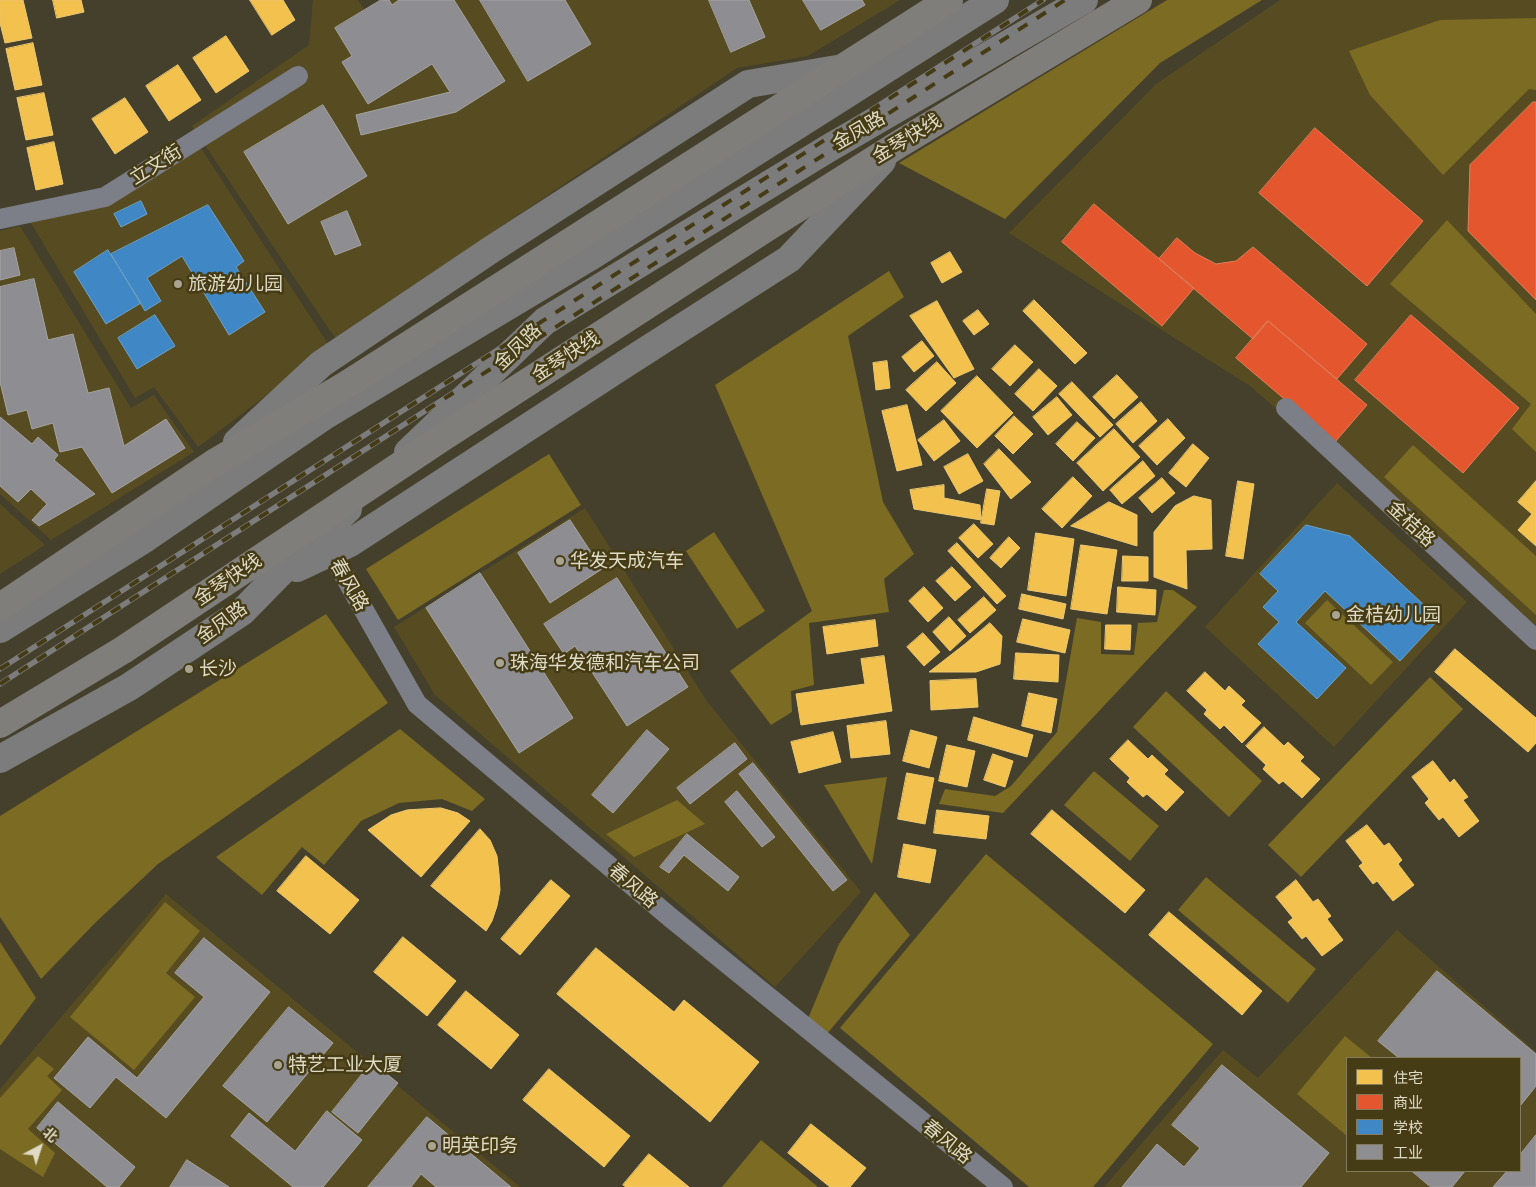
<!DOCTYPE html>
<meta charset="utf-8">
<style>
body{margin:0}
#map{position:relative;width:1536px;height:1187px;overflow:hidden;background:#45402b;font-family:"Alegreya Sans","Noto Sans SC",sans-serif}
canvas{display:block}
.legend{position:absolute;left:1346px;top:1057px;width:175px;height:115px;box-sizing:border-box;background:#453b15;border:1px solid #837b5b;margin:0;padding:6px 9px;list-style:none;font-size:15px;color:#dfdac5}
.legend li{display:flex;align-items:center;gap:10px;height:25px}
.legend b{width:25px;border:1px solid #837b5b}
.north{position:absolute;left:15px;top:1122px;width:50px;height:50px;-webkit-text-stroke:4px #453b15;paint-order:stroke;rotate:40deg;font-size:14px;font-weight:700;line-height:20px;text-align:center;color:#dfdac5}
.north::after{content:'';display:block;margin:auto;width:18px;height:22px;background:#dfdac5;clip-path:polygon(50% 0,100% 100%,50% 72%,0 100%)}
</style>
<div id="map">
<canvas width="1536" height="1187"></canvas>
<ul class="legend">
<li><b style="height:14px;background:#f2c14e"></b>住宅</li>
<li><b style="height:14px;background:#e4572e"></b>商业</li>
<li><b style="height:14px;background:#3f88c5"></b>学校</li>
<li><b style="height:14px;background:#8d8d92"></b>工业</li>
</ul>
<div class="north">北</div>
</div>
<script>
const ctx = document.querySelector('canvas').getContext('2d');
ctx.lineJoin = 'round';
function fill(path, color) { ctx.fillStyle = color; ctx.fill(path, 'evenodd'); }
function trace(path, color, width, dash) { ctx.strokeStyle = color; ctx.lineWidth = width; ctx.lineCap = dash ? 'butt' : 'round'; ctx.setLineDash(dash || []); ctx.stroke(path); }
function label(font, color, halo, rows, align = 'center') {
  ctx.font = font + ' "Alegreya Sans","Noto Sans SC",sans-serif'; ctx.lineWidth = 5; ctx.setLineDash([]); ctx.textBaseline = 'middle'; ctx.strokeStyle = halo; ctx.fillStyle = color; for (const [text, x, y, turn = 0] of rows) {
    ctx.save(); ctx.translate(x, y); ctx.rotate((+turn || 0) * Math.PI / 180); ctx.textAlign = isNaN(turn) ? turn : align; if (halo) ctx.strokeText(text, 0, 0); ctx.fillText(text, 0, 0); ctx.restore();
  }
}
fill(new Path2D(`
 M 313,0 L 358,0 L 367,14 L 391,0 L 900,0 L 808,56 L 737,68 L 335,338 L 192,126 L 309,45 Z
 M 1280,0 L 1536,0 L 1536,635 L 1250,386 L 1009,233 L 1156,84 Z
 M 201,148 L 330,347 L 198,447 L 154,387 L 135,398 L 30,221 Z
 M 20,226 L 131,408 L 154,395 L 194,452 L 51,540 L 0,494 L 0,231 Z
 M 1337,483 L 1467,602 L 1334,747 L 1205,627 Z
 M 0,504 L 45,545 L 0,574 Z
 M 585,508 L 706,700 L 861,892 L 775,987 L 435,695 L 394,627 Z
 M 166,894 L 520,1187 L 0,1187 L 0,1089 Z
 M 1397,930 L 1536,1052 L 1536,1187 L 1104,1187 L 1223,1050 L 1258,1078 ZM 1347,1058 L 1520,1058 L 1520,1171 L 1347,1171 Z`), '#574c21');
fill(new Path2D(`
 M 1167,0 L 1262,0 L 1160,63 L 1005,219 L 899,163 Z
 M 1536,18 L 1536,90 L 1529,89 L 1443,175 L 1370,95 L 1349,51 L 1440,20 Z
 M 1447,220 L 1536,314 L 1536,452 L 1512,429 L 1531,404 L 1390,284 Z
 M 889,271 L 904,297 L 848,336 L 883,502 L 914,554 L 884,579 L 889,612 L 809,623 L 814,685 L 791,691 L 792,712 L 771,725 L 730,671 L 812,611 L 715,385 Z
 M 1413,445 L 1536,556 L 1536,615 L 1384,477 Z
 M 549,454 L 581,505 L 398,620 L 366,569 Z
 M 714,532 L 765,611 L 737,629 L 686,551 Z
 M 1164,590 L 1173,590 L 1197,607 L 1003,813 L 939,804 L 945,789 L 995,796 L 1011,786 L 1057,732 L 1077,618 L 1101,622 L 1101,654 L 1134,655 L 1138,623 L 1157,622 Z
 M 1327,600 L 1393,662 L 1371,685 L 1305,623 Z
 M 326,614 L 388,703 L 158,864 L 95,923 L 41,979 L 0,917 L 0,816 Z
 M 1430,677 L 1463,709 L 1301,877 L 1268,845 Z
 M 1166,691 L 1262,781 L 1229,817 L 1133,727 Z
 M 400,729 L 485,799 L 472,811 L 442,799 L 399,803 L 361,821 L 324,865 L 302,847 L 262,895 L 216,857 Z
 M 1094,771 L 1159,826 L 1130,861 L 1064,805 Z
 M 887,777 L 872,864 L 824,785 Z
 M 677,800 L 705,824 L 634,857 L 606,834 Z
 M 986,854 L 1213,1044 L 1093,1187 L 1029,1187 L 840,1028 Z
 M 1206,877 L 1316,969 L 1288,1003 L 1178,910 Z
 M 875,892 L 910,935 L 826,1035 L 807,1021 L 839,944 Z
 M 165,902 L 200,931 L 166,973 L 195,997 L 134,1070 L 70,1017 Z
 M 0,942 L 36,998 L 0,1046 Z
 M 1345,1036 L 1372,1058 L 1347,1058 L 1347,1136 L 1297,1094 Z
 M 38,1056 L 54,1069 L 47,1076 L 62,1090 L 28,1129 L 55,1153 L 43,1177 L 0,1149 L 0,1098 Z
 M 761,1140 L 818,1187 L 722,1187 Z`), '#7c6b23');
const homes = new Path2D(`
 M 0,0 L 23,0 L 32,38 L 5,43 L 0,23 Z
 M 53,0 L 81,0 L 84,12 L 57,18 Z
 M 250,0 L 283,0 L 295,20 L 272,35 Z
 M 226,36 L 249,71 L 216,93 L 193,58 Z
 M 33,43 L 42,85 L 15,90 L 6,49 Z
 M 178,65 L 201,100 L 169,121 L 146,86 Z
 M 44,93 L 53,135 L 26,140 L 17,98 Z
 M 125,98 L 148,132 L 115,154 L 92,119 Z
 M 54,142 L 63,184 L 36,190 L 27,148 Z
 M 950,252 L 962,272 L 942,283 L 931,263 Z
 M 1034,300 L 1087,353 L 1075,364 L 1023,311 Z
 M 937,301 L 974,369 L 954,378 L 910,316 Z
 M 978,310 L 989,324 L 974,335 L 963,321 Z
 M 922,341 L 934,356 L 914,372 L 902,357 Z
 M 1015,345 L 1033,362 L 1010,386 L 992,369 Z
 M 887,361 L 890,388 L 876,390 L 873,363 Z
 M 937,362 L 956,383 L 926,411 L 906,390 Z
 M 1039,369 L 1057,386 L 1033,411 L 1015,394 Z
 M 1117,375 L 1138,397 L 1114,419 L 1093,397 Z
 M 977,376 L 1013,413 L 977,448 L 941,411 Z
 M 1072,382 L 1113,425 L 1100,437 L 1059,394 Z
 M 1057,397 L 1072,415 L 1048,435 L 1033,417 Z
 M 1141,402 L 1157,421 L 1133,443 L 1116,424 Z
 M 907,405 L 922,465 L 897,471 L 882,411 Z
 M 1014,416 L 1033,434 L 1013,454 L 995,436 Z
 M 1168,419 L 1185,438 L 1157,465 L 1139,446 Z
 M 944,420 L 960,441 L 934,461 L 918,440 Z
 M 1077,422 L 1095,438 L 1073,461 L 1056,444 Z
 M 1114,429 L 1140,457 L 1103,491 L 1077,463 Z
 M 1193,444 L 1209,458 L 1186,487 L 1169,473 Z
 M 999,449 L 1031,482 L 1011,499 L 984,464 Z
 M 968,454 L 983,481 L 959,494 L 944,467 Z
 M 1143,461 L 1155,476 L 1122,504 L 1110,490 Z
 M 1073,477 L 1092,496 L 1062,528 L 1042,509 Z
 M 1162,478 L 1175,493 L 1152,513 L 1139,498 Z
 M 1238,481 L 1254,484 L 1243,559 L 1226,556 Z
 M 1536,481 L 1536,546 L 1518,530 L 1532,514 L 1518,502 Z
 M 944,485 L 944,498 L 980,505 L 981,520 L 914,509 L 910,490 Z
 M 987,489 L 1000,491 L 994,525 L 981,523 Z
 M 1194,496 L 1211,500 L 1212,549 L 1186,550 L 1187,589 L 1154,577 L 1154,532 L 1175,506 Z
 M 1109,502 L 1137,515 L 1137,546 L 1071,526 Z
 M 974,524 L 993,544 L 978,558 L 959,538 Z
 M 1036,533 L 1074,539 L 1066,596 L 1028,590 Z
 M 1009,537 L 1020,548 L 1001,568 L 990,558 Z
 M 957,543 L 1006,596 L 997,604 L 948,551 Z
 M 1081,545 L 1117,550 L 1107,614 L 1071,609 Z
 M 1123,556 L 1148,557 L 1148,581 L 1122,581 Z
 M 952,567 L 971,587 L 955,601 L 936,581 Z
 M 924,587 L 943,608 L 928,622 L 909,601 Z
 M 1118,587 L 1156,590 L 1155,615 L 1117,612 Z
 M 1022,594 L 1066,604 L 1063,619 L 1019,609 Z
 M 984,597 L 996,610 L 970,633 L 958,620 Z
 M 949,617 L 966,636 L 950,651 L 933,632 Z
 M 1023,619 L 1070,630 L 1065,653 L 1017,642 Z
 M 875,620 L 878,646 L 827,654 L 823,627 Z
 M 990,623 L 1002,636 L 1000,664 L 976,672 L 929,672 L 965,644 Z
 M 1106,625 L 1131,625 L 1130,650 L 1105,649 Z
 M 923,633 L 940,652 L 924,666 L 907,647 Z
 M 1455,649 L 1536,718 L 1536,743 L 1528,752 L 1435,672 Z
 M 1016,653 L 1059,655 L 1058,682 L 1014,679 Z
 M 884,656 L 892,711 L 801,725 L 796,694 L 865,684 L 861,659 Z
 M 1205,672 L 1225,691 L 1229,686 L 1245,701 L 1241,705 L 1261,723 L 1242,743 L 1224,725 L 1220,729 L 1204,714 L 1207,710 L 1187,691 Z
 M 976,679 L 978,707 L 931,710 L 930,681 Z
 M 1029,693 L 1057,699 L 1051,733 L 1022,726 Z
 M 974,717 L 1033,735 L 1027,757 L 968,740 Z
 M 886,721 L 890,754 L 851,758 L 847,726 Z
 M 1264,727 L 1284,746 L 1288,742 L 1304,757 L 1300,761 L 1320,779 L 1302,798 L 1283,781 L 1279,784 L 1263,769 L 1266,765 L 1246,746 Z
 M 911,730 L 937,737 L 929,768 L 903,761 Z
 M 833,732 L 841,762 L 799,773 L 791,742 Z
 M 1128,740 L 1148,759 L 1152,755 L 1168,770 L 1164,774 L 1184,792 L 1166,811 L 1147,794 L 1143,797 L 1127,782 L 1130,778 L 1110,759 Z
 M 947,745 L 975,751 L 967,787 L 939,781 Z
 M 993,754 L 1013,761 L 1005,787 L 984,780 Z
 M 1433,761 L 1450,783 L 1454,779 L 1468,797 L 1463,800 L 1479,821 L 1459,837 L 1443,817 L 1439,820 L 1425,803 L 1429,799 L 1412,777 Z
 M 907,773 L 934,778 L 925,824 L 898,819 Z
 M 441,808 L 458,813 L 470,821 L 421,877 L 368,830 L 391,815 L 407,810 Z
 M 937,810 L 989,816 L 986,839 L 934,833 Z
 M 1052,810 L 1145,890 L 1125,913 L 1031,834 Z
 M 1367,825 L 1384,846 L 1389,843 L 1402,860 L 1398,864 L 1414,885 L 1393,901 L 1377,881 L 1373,884 L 1359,866 L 1363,863 L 1346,841 Z
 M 480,829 L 490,840 L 497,856 L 499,874 L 500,890 L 497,906 L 492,921 L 486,931 L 431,886 Z
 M 904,844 L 936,850 L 930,883 L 898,877 Z
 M 306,856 L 359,900 L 330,934 L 277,891 Z
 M 551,880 L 570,896 L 520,955 L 501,939 Z
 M 1296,880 L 1313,902 L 1318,899 L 1331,916 L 1327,919 L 1343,940 L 1322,956 L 1306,936 L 1302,939 L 1288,922 L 1293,918 L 1276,897 Z
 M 1169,912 L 1262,991 L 1242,1015 L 1149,935 Z
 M 403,937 L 456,981 L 427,1016 L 374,972 Z
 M 596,948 L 674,1012 L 684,1000 L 759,1062 L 710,1122 L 557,994 Z
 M 466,991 L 519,1035 L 491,1069 L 438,1025 Z
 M 549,1069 L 630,1136 L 604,1167 L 523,1100 Z
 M 811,1124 L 866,1168 L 850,1187 L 830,1187 L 788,1153 Z
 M 649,1154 L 689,1187 L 626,1187 L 623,1185 Z`);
fill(homes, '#f2c14e');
trace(homes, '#ecc872', 1);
const shops = new Path2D(`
 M 1533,102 L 1536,102 L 1536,300 L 1468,231 L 1470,165 Z
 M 1315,128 L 1423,221 L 1367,286 L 1259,193 Z
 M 1094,204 L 1194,288 L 1162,326 L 1062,242 Z
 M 1177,238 L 1195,253 L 1216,264 L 1236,261 L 1253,247 L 1367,344 L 1337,379 L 1268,321 L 1253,339 L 1159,259 Z
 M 1411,315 L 1519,408 L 1463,473 L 1355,380 Z
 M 1268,321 L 1367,405 L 1335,442 L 1236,358 Z`);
fill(shops, '#e4572e');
trace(shops, '#e27e5b', 1);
const schools = new Path2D(`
 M 141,201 L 147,214 L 121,227 L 114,214 Z
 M 208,205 L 244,261 L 236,267 L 265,312 L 229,335 L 182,256 L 147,278 L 161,301 L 145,311 L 111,254 Z
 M 108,250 L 141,303 L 106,324 L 74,272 Z
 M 155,315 L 175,346 L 137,369 L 118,338 Z
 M 1306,525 L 1350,536 L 1439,619 L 1400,661 L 1325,591 L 1296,622 L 1346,668 L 1317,699 L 1258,644 L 1279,622 L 1263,607 L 1278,591 L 1260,574 Z`);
fill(schools, '#3f88c5');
trace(schools, '#6fa1c5', 1);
const industry = new Path2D(`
 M 381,0 L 389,0 L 392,5 L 399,0 L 454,0 L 505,81 L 456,112 L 361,135 L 356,115 L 450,92 L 432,64 L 368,104 L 342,62 L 352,56 L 335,28 Z
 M 480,0 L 565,0 L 591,44 L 528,81 Z
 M 709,0 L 749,0 L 765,37 L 731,52 Z
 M 803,0 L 862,0 L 865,5 L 821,30 Z
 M 323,105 L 367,176 L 288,224 L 244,152 Z
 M 347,211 L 361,245 L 335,255 L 321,222 Z
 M 14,248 L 20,275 L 0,280 L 0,251 Z
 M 34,279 L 48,340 L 73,334 L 88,393 L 109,388 L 124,446 L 166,419 L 185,448 L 112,493 L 82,447 L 60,452 L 53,423 L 32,429 L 27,410 L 8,415 L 0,382 L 0,287 Z
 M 0,417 L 32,444 L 38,437 L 58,455 L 54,460 L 95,494 L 39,526 L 32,520 L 47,504 L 31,489 L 18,502 L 0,486 Z
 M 570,520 L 602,569 L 550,603 L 518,553 Z
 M 480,573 L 573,718 L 519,753 L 426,608 Z
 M 617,578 L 688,687 L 627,726 L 575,646 L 564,654 L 544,624 Z
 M 647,730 L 669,749 L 613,813 L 592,795 Z
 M 735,743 L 747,759 L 690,804 L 677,788 Z
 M 753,763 L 847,880 L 833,891 L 739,774 Z
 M 737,791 L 775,837 L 762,847 L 725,802 Z
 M 687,834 L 739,877 L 728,891 L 684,855 L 669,873 L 660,867 Z
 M 204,938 L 270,992 L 166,1118 L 116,1077 L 90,1108 L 54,1078 L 88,1037 L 137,1078 L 204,997 L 175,973 Z
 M 1437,971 L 1536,1054 L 1536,1086 L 1520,1106 L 1520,1058 L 1399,1058 L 1378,1041 Z
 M 289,1007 L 333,1043 L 267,1122 L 223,1086 Z
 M 372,1062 L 398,1083 L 358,1133 L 332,1112 Z
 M 1222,1065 L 1329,1153 L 1301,1187 L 1122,1187 L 1157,1144 L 1184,1167 L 1200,1148 L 1172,1125 Z
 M 58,1102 L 135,1167 L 119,1187 L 107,1187 L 37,1128 Z
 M 327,1111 L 362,1140 L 323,1187 L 293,1187 L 231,1136 L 249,1113 L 295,1151 Z
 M 427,1117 L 511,1187 L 436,1187 L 421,1174 L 411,1187 L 368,1187 Z
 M 1536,1135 L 1536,1187 L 1493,1187 L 1507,1171 L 1520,1171 L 1520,1155 Z
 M 187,1160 L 229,1187 L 170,1187 Z
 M 1412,1171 L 1465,1171 L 1452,1187 L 1431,1187 Z`);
fill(industry, '#8d8d92');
trace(industry, '#a6a4a1', 1);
trace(new Path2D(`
 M 0,219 L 105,197 L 298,76
 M 1286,408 L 1536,640
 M 324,542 L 335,559 L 417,704 L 671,918 L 1003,1187`), '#7c7e88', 20);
trace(new Path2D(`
 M 237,442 L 321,364 L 492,249 L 748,84 L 843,68
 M 408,452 L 545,321 L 829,148 L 1084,0
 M 297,568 L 350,543 L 628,362 L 789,259 L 882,161
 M 0,629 L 146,538 L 326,415 L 593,255 L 995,0
 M 0,759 L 129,687 L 243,611 L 285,568 L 348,509`), '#7b7c7b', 28);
trace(new Path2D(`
 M 0,607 L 214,463 L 346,385 L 949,0
 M 0,724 L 123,650 L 443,437 L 763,230 L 899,144 L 1138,0`), '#807e7b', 28);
const rail = new Path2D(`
 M 0,669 L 1043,0
 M 0,684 L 1065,0`);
trace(rail, '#7c7c7d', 5.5);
trace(rail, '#453b15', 4, [11]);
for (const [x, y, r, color] of [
 [178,284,5,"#a9a48f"],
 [560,561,5,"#a9a48f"],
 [1336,615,5,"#a9a48f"],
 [500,663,5,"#a9a48f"],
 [189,669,5,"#a9a48f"],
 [278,1065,5,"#a9a48f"],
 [432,1146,5,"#a9a48f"]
]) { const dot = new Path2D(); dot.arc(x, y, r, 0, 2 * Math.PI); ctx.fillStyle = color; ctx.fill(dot); trace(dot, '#453b15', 2); }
label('19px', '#dfdac5', '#453b15', [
 ["金凤路",859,131,-30],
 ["金琴快线",907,139,-31],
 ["立文街",156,165,-32],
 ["金凤路",518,347,-44],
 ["金琴快线",566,357,-33],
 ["金桔路",1411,524,43],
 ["金琴快线",228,580,-34],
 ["春风路",349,585,60],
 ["金凤路",222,623,-36],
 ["春风路",633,886,40],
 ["春风路",947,1142,39]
]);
label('19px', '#dfdac5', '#453b15', [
 ["旅游幼儿园",188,284],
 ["华发天成汽车",570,561],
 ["金桔幼儿园",1346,615],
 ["珠海华发德和汽车公司",510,663],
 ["长沙",199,669],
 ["特艺工业大厦",288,1065],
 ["明英印务",442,1146]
], 'left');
</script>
